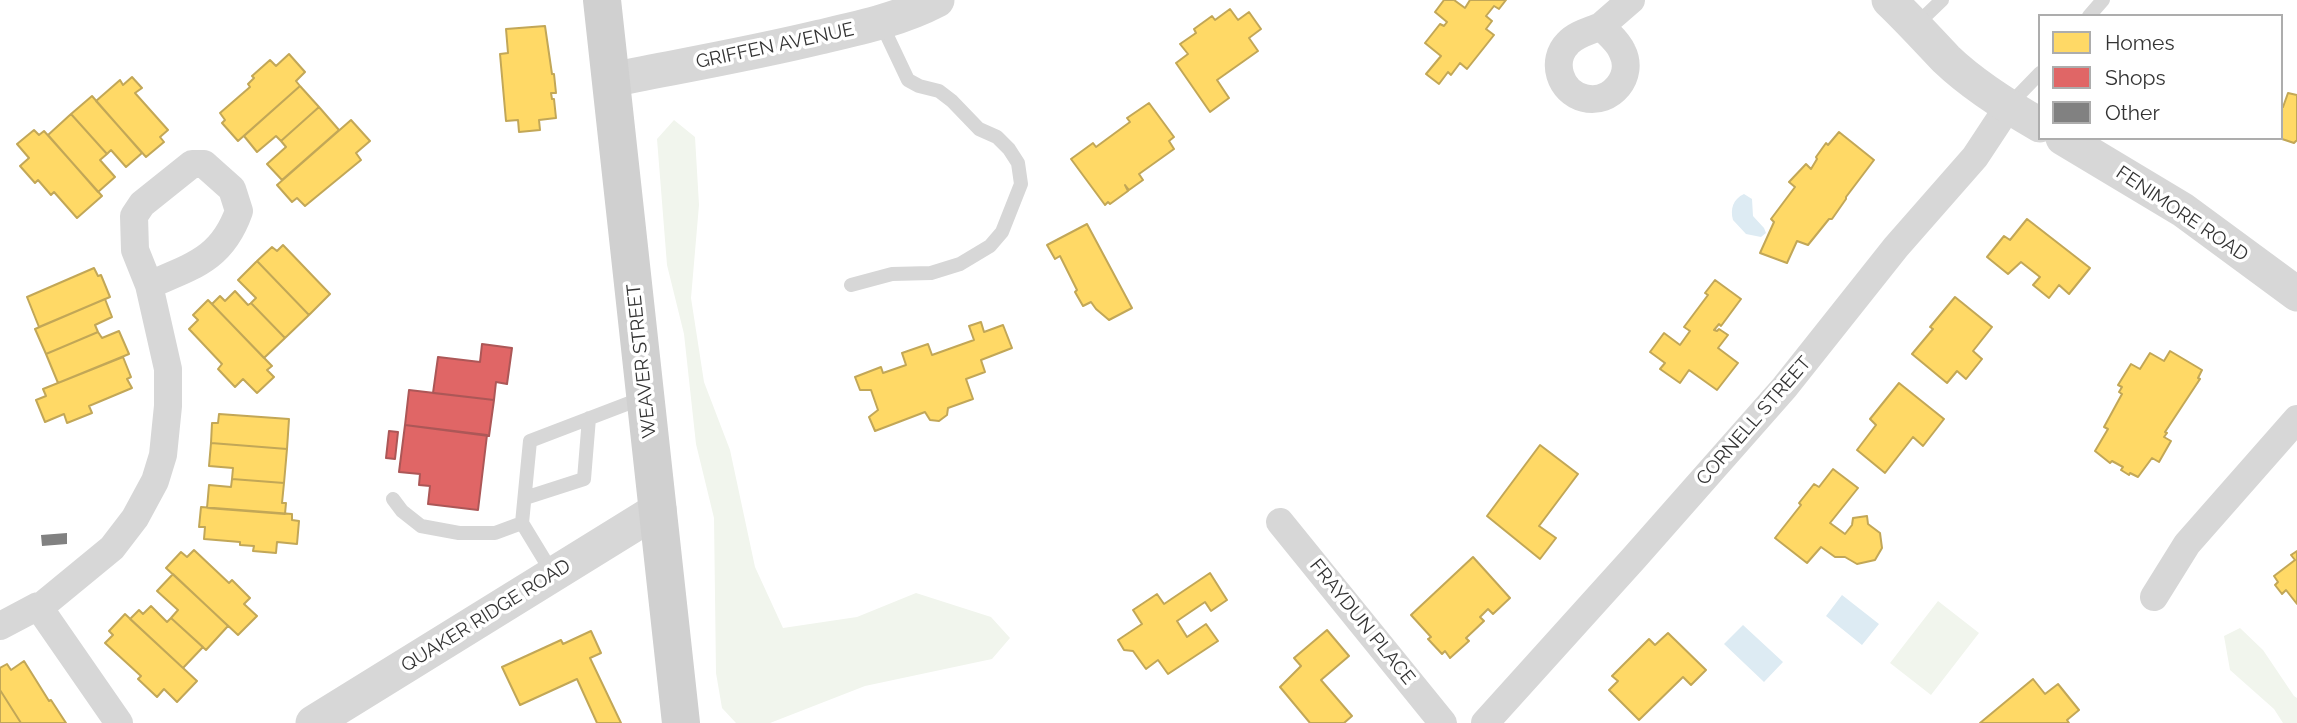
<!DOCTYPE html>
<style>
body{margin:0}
#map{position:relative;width:2297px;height:723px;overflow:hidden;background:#fff;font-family:Raleway,sans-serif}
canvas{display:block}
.legend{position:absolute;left:2038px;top:14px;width:245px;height:126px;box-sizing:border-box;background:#fff;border:2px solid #adadad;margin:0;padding:9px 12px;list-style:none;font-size:21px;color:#333}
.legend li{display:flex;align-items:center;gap:14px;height:35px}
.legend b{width:35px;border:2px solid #adadad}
</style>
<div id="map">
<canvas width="2297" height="723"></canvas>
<ul class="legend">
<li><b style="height:19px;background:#ffd966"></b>Homes</li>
<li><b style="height:19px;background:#e06666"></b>Shops</li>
<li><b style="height:19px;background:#818181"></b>Other</li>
</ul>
</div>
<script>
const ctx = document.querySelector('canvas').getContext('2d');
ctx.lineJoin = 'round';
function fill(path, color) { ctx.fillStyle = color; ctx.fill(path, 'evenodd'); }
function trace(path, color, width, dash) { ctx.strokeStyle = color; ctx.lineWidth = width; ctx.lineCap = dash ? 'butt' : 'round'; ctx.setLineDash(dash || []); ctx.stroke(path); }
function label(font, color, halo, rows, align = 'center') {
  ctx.font = font + ' Raleway,sans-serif'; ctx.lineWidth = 7; ctx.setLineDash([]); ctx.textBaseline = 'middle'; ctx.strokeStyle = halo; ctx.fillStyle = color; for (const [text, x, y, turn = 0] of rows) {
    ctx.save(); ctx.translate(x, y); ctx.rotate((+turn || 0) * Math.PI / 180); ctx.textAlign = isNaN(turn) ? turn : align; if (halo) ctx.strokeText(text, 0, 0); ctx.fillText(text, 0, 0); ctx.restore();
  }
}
fill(new Path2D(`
 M 674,120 L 695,137 L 699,205 L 691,298 L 704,382 L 730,450 L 755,567 L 783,628 L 857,617 L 916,593 L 991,617 L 1010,638 L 992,659 L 865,686 L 770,723 L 736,723 L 722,708 L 716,673 L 714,518 L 696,444 L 684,334 L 667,265 L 657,139 Z
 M 1938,601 L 1979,633 L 1931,695 L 1890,663 Z
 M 2240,628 L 2263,650 L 2294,696 L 2297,698 L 2297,723 L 2283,723 L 2274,709 L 2230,670 L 2224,636 Z`), '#f1f5ed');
fill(new Path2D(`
 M 1744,194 L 1752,199 L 1753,216 L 1764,228 L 1766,233 L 1761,237 L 1746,234 L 1733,220 C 1730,209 1733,199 1744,194 Z
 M 1842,595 L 1879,624 L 1862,645 L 1826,616 Z
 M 1743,625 L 1783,662 L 1764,682 L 1724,644 Z`), '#ddebf3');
const homes = new Path2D(`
 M 1444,0 L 1454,0 L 1465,8 L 1470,0 L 1506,0 L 1499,9 L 1494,6 L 1486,16 L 1492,21 L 1486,29 L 1494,35 L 1467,69 L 1460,63 L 1451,75 L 1448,72 L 1439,84 L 1426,74 L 1441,56 L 1425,43 L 1440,24 L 1444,26 L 1447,22 L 1435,12 Z
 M 1230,9 L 1238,20 L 1249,12 L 1261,29 L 1249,38 L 1258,51 L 1217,80 L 1229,98 L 1210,112 L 1176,63 L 1188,54 L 1180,44 L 1196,33 L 1194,29 L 1212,16 L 1215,20 Z
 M 545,26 L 552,74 L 554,74 L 556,93 L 551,93 L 552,99 L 554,99 L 556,118 L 539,120 L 540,130 L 519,132 L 518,120 L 506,121 L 500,54 L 508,53 L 506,29 Z
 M 289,54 L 305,72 L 296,81 L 300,86 L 238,141 L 222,123 L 225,120 L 220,113 L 250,87 L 248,84 L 254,78 L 252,76 L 270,60 L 276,66 Z
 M 132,77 L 142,88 L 135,93 L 168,130 L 160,137 L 164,142 L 146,157 L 96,101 L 120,80 L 123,85 Z
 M 300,86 L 319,107 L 281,141 L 276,136 L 257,152 L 244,136 Z
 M 2288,93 L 2297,95 L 2297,140 L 2294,143 L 2279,138 L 2281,138 L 2281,106 L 2283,107 Z
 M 92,96 L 142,153 L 126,167 L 111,150 L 107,154 L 71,114 Z
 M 1149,103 L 1174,137 L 1169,141 L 1174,149 L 1139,174 L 1143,180 L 1129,190 L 1125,185 L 1128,191 L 1110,204 L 1108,202 L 1105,205 L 1071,159 L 1093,143 L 1096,147 L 1130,122 L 1127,118 Z
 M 319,107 L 339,130 L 282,180 L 267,164 L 286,147 L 281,141 Z
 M 71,114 L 107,154 L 100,160 L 115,177 L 98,192 L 48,135 Z
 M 351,120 L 370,141 L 356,153 L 361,160 L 305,206 L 297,198 L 292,202 L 277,185 Z
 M 34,130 L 39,135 L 44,131 L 102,196 L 77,218 L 54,192 L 51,195 L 38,180 L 35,183 L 20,166 L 29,158 L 17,144 Z
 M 1839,132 L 1874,160 L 1846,197 L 1846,199 L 1832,219 L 1829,219 L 1808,245 L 1797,241 L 1787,263 L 1760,253 L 1774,222 L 1771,219 L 1795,187 L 1789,182 L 1806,164 L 1811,169 L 1817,159 L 1816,157 L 1826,143 L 1828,145 Z
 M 2027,219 L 2090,268 L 2069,294 L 2059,285 L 2049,298 L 2033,285 L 2040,277 L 2021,262 L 2008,274 L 1987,257 L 2004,236 L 2010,240 Z
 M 1087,224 L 1132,308 L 1109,320 L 1096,309 L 1091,302 L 1083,306 L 1075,292 L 1077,290 L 1060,256 L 1055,259 L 1047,245 Z
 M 283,245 L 330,294 L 309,315 L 257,261 L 272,247 L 277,251 Z
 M 257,261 L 309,315 L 285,338 L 251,303 L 256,298 L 238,280 Z
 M 94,268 L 98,276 L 101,275 L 110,297 L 39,327 L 27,297 Z
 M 1715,280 L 1741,299 L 1721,326 L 1719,324 L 1714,330 L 1717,331 L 1719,329 L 1728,335 L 1718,348 L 1738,363 L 1717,390 L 1689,370 L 1680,383 L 1660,369 L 1665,363 L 1650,352 L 1664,333 L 1680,345 L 1690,331 L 1684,327 L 1708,295 L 1705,293 Z
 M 235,291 L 248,305 L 251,303 L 285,338 L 264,358 L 212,304 L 220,296 L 225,301 Z
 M 1955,297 L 1992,327 L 1973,351 L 1982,359 L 1966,379 L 1957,371 L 1947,383 L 1912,354 L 1933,329 L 1930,327 Z
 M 105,299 L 112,317 L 95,325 L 98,332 L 46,354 L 35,329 Z
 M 208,300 L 272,366 L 267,370 L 274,377 L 257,393 L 243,379 L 235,387 L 218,369 L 222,364 L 189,329 L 198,320 L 193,315 Z
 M 981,322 L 984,332 L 1003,325 L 1012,348 L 981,360 L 985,372 L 966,379 L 973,399 L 948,408 L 947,415 L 939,421 L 930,420 L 925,412 L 875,431 L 869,417 L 878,410 L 871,390 L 860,390 L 855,377 L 881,367 L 883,373 L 906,365 L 902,353 L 928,344 L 932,355 L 974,340 L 969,326 Z
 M 119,331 L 129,354 L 58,383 L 46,354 L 98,332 L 102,338 Z
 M 2170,351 L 2202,370 L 2198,378 L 2200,379 L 2165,432 L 2167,433 L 2164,437 L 2171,441 L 2159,462 L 2152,458 L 2138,477 L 2130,473 L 2129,475 L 2121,470 L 2123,467 L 2112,461 L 2110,463 L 2095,451 L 2108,429 L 2104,427 L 2122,394 L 2119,392 L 2122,387 L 2118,385 L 2131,364 L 2140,369 L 2150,353 L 2164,361 Z
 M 123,357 L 131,377 L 127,379 L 132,388 L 89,406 L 92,413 L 67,423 L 64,414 L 45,422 L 36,400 L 46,396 L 43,389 Z
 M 1899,383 L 1944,419 L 1923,446 L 1913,437 L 1885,473 L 1857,450 L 1876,425 L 1870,419 Z
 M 219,414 L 289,419 L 287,449 L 211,443 L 212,423 L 218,423 Z
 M 211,443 L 287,449 L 284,483 L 232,479 L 233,468 L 209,466 Z
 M 1540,445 L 1578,474 L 1539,526 L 1556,538 L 1540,559 L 1487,516 Z
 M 1833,469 L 1858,488 L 1830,523 L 1845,534 L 1852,525 L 1853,518 L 1867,516 L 1868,524 L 1880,533 L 1882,548 L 1875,560 L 1857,564 L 1845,557 L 1835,557 L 1821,547 L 1807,563 L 1775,538 L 1801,505 L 1799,503 L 1814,484 L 1819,487 Z
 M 232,479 L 284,483 L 282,503 L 286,503 L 285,514 L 207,508 L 209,485 L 231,487 Z
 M 201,507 L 292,514 L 292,520 L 299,521 L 297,544 L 277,542 L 276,553 L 253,551 L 254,546 L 240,545 L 240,542 L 204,539 L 205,527 L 199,527 Z
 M 194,550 L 229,583 L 232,580 L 250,598 L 244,604 L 257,616 L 238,635 L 166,568 L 181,552 L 187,557 Z
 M 2297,551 L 2297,604 L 2286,590 L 2282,594 L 2275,585 L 2278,582 L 2274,576 L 2295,560 L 2291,555 Z
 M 1473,557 L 1510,598 L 1493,614 L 1488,609 L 1480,617 L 1484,621 L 1466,638 L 1469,641 L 1450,658 L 1445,651 L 1442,654 L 1428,639 L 1431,637 L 1411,615 Z
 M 1210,573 L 1227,600 L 1211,611 L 1205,602 L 1177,621 L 1187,637 L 1206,624 L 1218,641 L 1168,674 L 1158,660 L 1146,669 L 1133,651 L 1124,650 L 1118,640 L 1142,624 L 1133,610 L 1157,594 L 1164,604 Z
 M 173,574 L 228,626 L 206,650 L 171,618 L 178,610 L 157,591 Z
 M 151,606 L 167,622 L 171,618 L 203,647 L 183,668 L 130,619 L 139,610 L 143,614 Z
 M 125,614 L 197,681 L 177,702 L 164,689 L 157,697 L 138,679 L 141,676 L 105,643 L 113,635 L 109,631 Z
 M 1327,630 L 1349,656 L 1321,680 L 1352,716 L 1344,723 L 1310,723 L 1280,687 L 1301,666 L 1294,658 Z
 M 591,631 L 601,653 L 590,658 L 621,723 L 597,723 L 577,679 L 520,705 L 502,667 L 561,640 L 563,644 Z
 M 1668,633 L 1706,670 L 1691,685 L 1683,677 L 1639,720 L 1609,690 L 1618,681 L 1612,676 L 1649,639 L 1655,645 Z
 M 24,661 L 49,701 L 51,700 L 66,723 L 21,723 L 0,690 L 0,668 L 7,664 L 11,670 Z
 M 2033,679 L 2045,694 L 2058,684 L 2079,710 L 2067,720 L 2069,723 L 1980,723 Z
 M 0,690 L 21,723 L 0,723 Z`);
fill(homes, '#ffd966');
trace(homes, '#c2a757', 2);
const shops = new Path2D(`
 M 482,344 L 512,348 L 507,384 L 496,382 L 494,400 L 433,393 L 438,357 L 480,362 Z
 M 409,390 L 494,400 L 489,436 L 405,425 Z
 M 405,425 L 487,435 L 478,510 L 428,504 L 430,486 L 419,485 L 420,474 L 399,472 Z
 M 389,431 L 398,432 L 395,459 L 386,458 Z`);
fill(shops, '#e06666');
trace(shops, '#ac5757', 2);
fill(new Path2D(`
 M 67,533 L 67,544 L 42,546 L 41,535 Z`), '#818181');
trace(new Path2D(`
 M 2089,16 L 2103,0
 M 1916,25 L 1942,0
 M 2009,105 L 2040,73
 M 851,285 L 892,274 L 931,273 L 960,264 L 990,246 L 1002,232 L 1021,184 L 1018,163 L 1009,149 L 997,137 L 979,129 L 952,101 L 939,91 L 919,86 L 908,80 L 881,23
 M 525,498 L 584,479 L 589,418
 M 393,499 L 402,511 L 421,526 L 459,533 L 495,533 L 522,523
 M 553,574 L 522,523 L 530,441 L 645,397`), '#d7d7d7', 14);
trace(new Path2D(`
 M 1601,26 C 1608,34 1618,41 1622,51 C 1635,76 1611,105 1584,98 C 1560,92 1550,61 1568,43 C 1576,34 1590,31 1601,26 Z
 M 1601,26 L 1631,0
 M 192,164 L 204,164 L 232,189 L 239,211 C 222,259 193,266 149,285 L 135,250 L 134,216 L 142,204 Z
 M 1280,522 L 1443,723
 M 2154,597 L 2187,544 L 2297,419
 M 39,608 L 112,548 L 135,518 L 155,481 L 163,455 L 168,406 L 168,369 L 149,285
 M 0,626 L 38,606 L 119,723
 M 1485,723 L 1634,558 L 1784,388 L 1896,247 L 1975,157 L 2008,107`), '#d7d7d7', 28);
trace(new Path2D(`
 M 1889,0 C 1909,19 1927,39 1946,59 C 1971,83 2010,108 2040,125
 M 610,80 C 680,66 750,54 820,37 C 859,28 901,19 937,0
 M 2063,138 L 2183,210 L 2297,294
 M 313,723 L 659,509`), '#d7d7d7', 35);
trace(new Path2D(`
 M 602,0 L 681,723`), '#d0d0d0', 38);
label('19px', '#333', '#fff', [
 ["GRIFFEN AVENUE",775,46,-12],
 ["FENIMORE ROAD",2182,214,34],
 ["WEAVER STREET",642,361,-96],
 ["CORNELL STREET",1754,421,-49],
 ["QUAKER RIDGE ROAD",486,616,-32],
 ["FRAYDUN PLACE",1362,622,51]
]);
</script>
